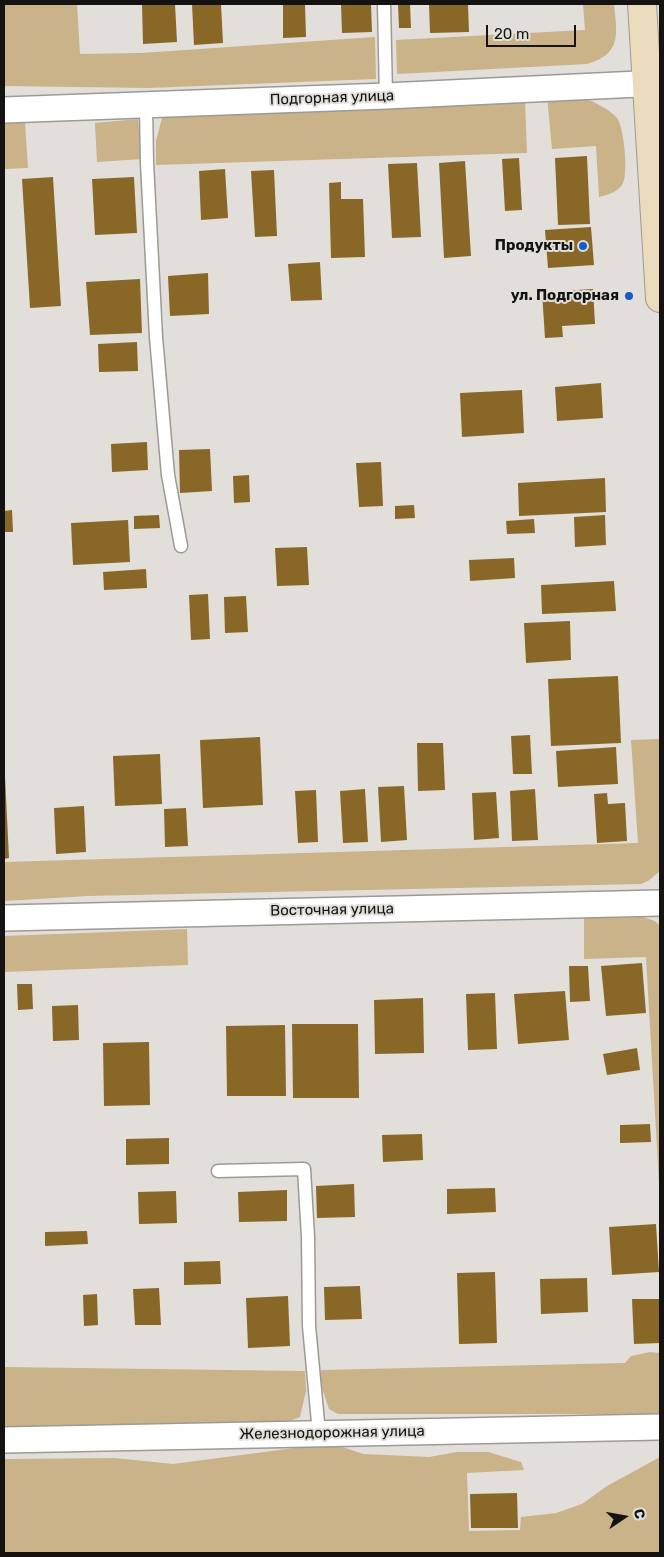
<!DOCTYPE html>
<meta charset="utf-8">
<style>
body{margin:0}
#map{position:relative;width:664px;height:1557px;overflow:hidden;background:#e2dfda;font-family:Rubik,sans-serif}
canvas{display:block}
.frame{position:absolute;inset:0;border:5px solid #141311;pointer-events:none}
.north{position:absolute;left:599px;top:1492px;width:50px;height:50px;-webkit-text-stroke:4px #e2dfda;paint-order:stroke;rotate:78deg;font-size:14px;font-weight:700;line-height:20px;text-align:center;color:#141311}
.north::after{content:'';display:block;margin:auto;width:18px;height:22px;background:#141311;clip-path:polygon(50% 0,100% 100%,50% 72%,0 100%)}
.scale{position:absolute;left:486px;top:25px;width:90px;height:22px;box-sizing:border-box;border:2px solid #141311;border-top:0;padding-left:6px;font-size:15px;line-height:18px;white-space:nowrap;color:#141311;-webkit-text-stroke:4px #e2dfda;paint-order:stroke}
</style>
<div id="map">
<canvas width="664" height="1557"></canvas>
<div class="frame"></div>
<div class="north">С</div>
<div class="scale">20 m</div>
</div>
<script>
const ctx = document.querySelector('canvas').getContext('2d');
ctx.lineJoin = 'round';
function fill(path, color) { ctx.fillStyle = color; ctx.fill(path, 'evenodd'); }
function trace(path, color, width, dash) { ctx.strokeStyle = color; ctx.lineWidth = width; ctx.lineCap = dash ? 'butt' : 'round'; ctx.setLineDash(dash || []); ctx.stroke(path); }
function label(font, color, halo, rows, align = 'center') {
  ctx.font = font + ' Rubik,sans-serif'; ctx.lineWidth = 4; ctx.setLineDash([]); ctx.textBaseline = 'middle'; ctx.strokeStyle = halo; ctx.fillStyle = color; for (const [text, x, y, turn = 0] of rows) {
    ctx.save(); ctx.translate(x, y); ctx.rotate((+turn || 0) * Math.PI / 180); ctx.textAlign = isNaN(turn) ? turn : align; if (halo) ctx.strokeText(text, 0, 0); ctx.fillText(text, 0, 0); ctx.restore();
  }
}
fill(new Path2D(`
 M 4,4 L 77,4 L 80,54 L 141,53 L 375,37 L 376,79 L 148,88 L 4,86 Z
 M 583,4 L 614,4 C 617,34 622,54 587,64 L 397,74 L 396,40 L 585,30 Z
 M 547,96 C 556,96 568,95 577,96 C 588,98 611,110 617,118 C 624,127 629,176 622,185 C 616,193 607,195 599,197 L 596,146 L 552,149 Z
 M 525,100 L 527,153 L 156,165 L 156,141 L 162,118 L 171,111 Z
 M 138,119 L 142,159 L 97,162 L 95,123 Z
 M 25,122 L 28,168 L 4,169 L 4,123 Z
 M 660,739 L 660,871 L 648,881 L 641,884 L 88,896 L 4,901 L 4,862 L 638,843 L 631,740 Z
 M 643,917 L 655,921 L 660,926 L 660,1200 L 646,957 L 584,959 L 584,918 Z
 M 187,929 L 188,965 L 4,972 L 4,936 Z
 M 650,1352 L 660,1353 L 660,1414 L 338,1414 L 329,1409 L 321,1385 L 321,1370 L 625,1363 L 631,1356 Z
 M 4,1367 L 305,1371 L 306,1391 L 300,1417 L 282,1424 L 147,1424 L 62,1426 L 4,1431 Z
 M 317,1445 L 337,1445 L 363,1454 L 429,1457 L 457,1452 L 488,1452 L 521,1462 L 524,1470 L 467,1473 L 469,1531 L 520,1530 L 521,1517 L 556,1513 L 582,1504 L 607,1486 L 660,1457 L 660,1553 L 4,1553 L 4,1459 L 115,1458 L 173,1464 Z`), '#cab289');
fill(new Path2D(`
 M 142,4 L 175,4 L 177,42 L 143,44 Z
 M 192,4 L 221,4 L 223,43 L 194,45 Z
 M 283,4 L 305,4 L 306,37 L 283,38 Z
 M 341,4 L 371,4 L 372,32 L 342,33 Z
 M 398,4 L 410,4 L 411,28 L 399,28 Z
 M 429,4 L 468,4 L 469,32 L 430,33 Z
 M 587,156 L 590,224 L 558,225 L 555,158 Z
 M 519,158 L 522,210 L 505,211 L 502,159 Z
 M 465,161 L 471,256 L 444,258 L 439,163 Z
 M 417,163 L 421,237 L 392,238 L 388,164 Z
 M 225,169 L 228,218 L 201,220 L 199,171 Z
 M 274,170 L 277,236 L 255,237 L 251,171 Z
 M 53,177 L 61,306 L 30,308 L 22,179 Z
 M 134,177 L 137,233 L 95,235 L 92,179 Z
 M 341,182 L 341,199 L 363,199 L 365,257 L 331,258 L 329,183 Z
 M 591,227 L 594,265 L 548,268 L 545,230 Z
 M 320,262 L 322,300 L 291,301 L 288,264 Z
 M 208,273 L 209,314 L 170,316 L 168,276 Z
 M 140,279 L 142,333 L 90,335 L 86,282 Z
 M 593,289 L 595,324 L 562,326 L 563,337 L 545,338 L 542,292 Z
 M 137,342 L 138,371 L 99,372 L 98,344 Z
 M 601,383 L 603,418 L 557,421 L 555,387 Z
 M 522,390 L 524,433 L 462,437 L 460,393 Z
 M 147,442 L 148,470 L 112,472 L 111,444 Z
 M 210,449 L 212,491 L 180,493 L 179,450 Z
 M 381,462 L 383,506 L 359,507 L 356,463 Z
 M 249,475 L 250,502 L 234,503 L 233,476 Z
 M 605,478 L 606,512 L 519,516 L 518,483 Z
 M 414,505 L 415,518 L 395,519 L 395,506 Z
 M 12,510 L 13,532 L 4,532 L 4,511 Z
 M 159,515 L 160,528 L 134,529 L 134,516 Z
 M 605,515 L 606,545 L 575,547 L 574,517 Z
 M 534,519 L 535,533 L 507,534 L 506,521 Z
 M 128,520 L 130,562 L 73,565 L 71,523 Z
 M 307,547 L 309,585 L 277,586 L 275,548 Z
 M 514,558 L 515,578 L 470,581 L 469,560 Z
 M 146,569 L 147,588 L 104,590 L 103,572 Z
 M 614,581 L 616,611 L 542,614 L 541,585 Z
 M 208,594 L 210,639 L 191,640 L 189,595 Z
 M 246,596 L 248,632 L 225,633 L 224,597 Z
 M 570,621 L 571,660 L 526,663 L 524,623 Z
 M 618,676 L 621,743 L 551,746 L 548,679 Z
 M 530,735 L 532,774 L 513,774 L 511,736 Z
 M 260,737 L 263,805 L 203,808 L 200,740 Z
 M 417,743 L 443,743 L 445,790 L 418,791 Z
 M 616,747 L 618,784 L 558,787 L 556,751 Z
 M 160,754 L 162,804 L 115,806 L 113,756 Z
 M 4,776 L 5,776 L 9,858 L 4,859 Z
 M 404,786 L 407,840 L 381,842 L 378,787 Z
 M 365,789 L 368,842 L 343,843 L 340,791 Z
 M 535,789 L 538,840 L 512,841 L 510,791 Z
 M 316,790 L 318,842 L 298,843 L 295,791 Z
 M 496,792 L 499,838 L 474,840 L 472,793 Z
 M 607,793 L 608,804 L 625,803 L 627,841 L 597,843 L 594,794 Z
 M 84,806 L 86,852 L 56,854 L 54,808 Z
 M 186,808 L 188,846 L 165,847 L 164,809 Z
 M 642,963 L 646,1013 L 606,1016 L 601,966 Z
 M 569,966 L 588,966 L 590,1001 L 570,1002 Z
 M 17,984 L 32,984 L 33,1009 L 18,1010 Z
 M 565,991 L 569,1040 L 518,1044 L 514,994 Z
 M 495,993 L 497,1049 L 468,1050 L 466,994 Z
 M 423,998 L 424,1053 L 375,1054 L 374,1000 Z
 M 78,1005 L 79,1040 L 53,1041 L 52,1006 Z
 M 292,1024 L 358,1024 L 359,1098 L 293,1098 Z
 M 285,1025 L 286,1096 L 227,1096 L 226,1026 Z
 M 149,1042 L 150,1105 L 104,1106 L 103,1043 Z
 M 637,1048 L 640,1070 L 607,1075 L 603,1054 Z
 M 650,1124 L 651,1142 L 620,1143 L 620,1125 Z
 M 422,1134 L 423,1160 L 383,1162 L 382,1135 Z
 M 169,1138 L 169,1164 L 126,1165 L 126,1139 Z
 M 354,1184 L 355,1217 L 317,1218 L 316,1186 Z
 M 495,1188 L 496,1212 L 447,1214 L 447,1189 Z
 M 287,1190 L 287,1221 L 239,1222 L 238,1192 Z
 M 176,1191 L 177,1223 L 139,1224 L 138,1192 Z
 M 656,1224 L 659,1272 L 612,1275 L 609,1227 Z
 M 87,1231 L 88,1244 L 45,1246 L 45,1232 Z
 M 220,1261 L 221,1284 L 184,1285 L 184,1262 Z
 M 495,1272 L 497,1343 L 459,1344 L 457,1273 Z
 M 587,1278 L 588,1312 L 541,1314 L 540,1279 Z
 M 360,1286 L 362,1319 L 325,1320 L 324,1287 Z
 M 159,1288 L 161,1325 L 135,1325 L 133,1289 Z
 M 97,1294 L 98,1325 L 84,1326 L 83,1295 Z
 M 288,1296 L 290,1346 L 248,1348 L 246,1298 Z
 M 632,1299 L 660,1299 L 660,1343 L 634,1344 Z
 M 517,1493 L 518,1528 L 471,1528 L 470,1494 Z`), '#896727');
const lane = new Path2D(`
 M 384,4 L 386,96
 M 146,106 L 147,163 L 156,337 L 168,475 L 181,546
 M 218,1171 L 304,1169 L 308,1237 L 309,1326 L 319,1433`);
const street = new Path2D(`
 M 4,110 L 386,96 L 660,83
 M 4,918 L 660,903
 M 4,1440 L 660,1427`);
const secondary = new Path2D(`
 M 642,4 L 660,298`);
trace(lane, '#9d9a95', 15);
trace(street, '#9d9a95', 28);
trace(secondary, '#9d9a95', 30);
trace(lane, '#fff', 12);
trace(street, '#fff', 25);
trace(secondary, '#eadbbc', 28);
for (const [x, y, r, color] of [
 [583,246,5,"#165bc6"],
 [629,296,5,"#165bc6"]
]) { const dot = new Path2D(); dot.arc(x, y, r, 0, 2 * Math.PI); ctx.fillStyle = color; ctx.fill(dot); trace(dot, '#e2dfda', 2); }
label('15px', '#141311', '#e2dfda', [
 ["Подгорная улица",332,98,-2],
 ["Восточная улица",332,910,-1],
 ["Железнодорожная улица",332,1433,-1]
]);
label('bold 15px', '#141311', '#e2dfda', [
 ["Продукты",573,246],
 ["ул. Подгорная",619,296]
], 'right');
</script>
